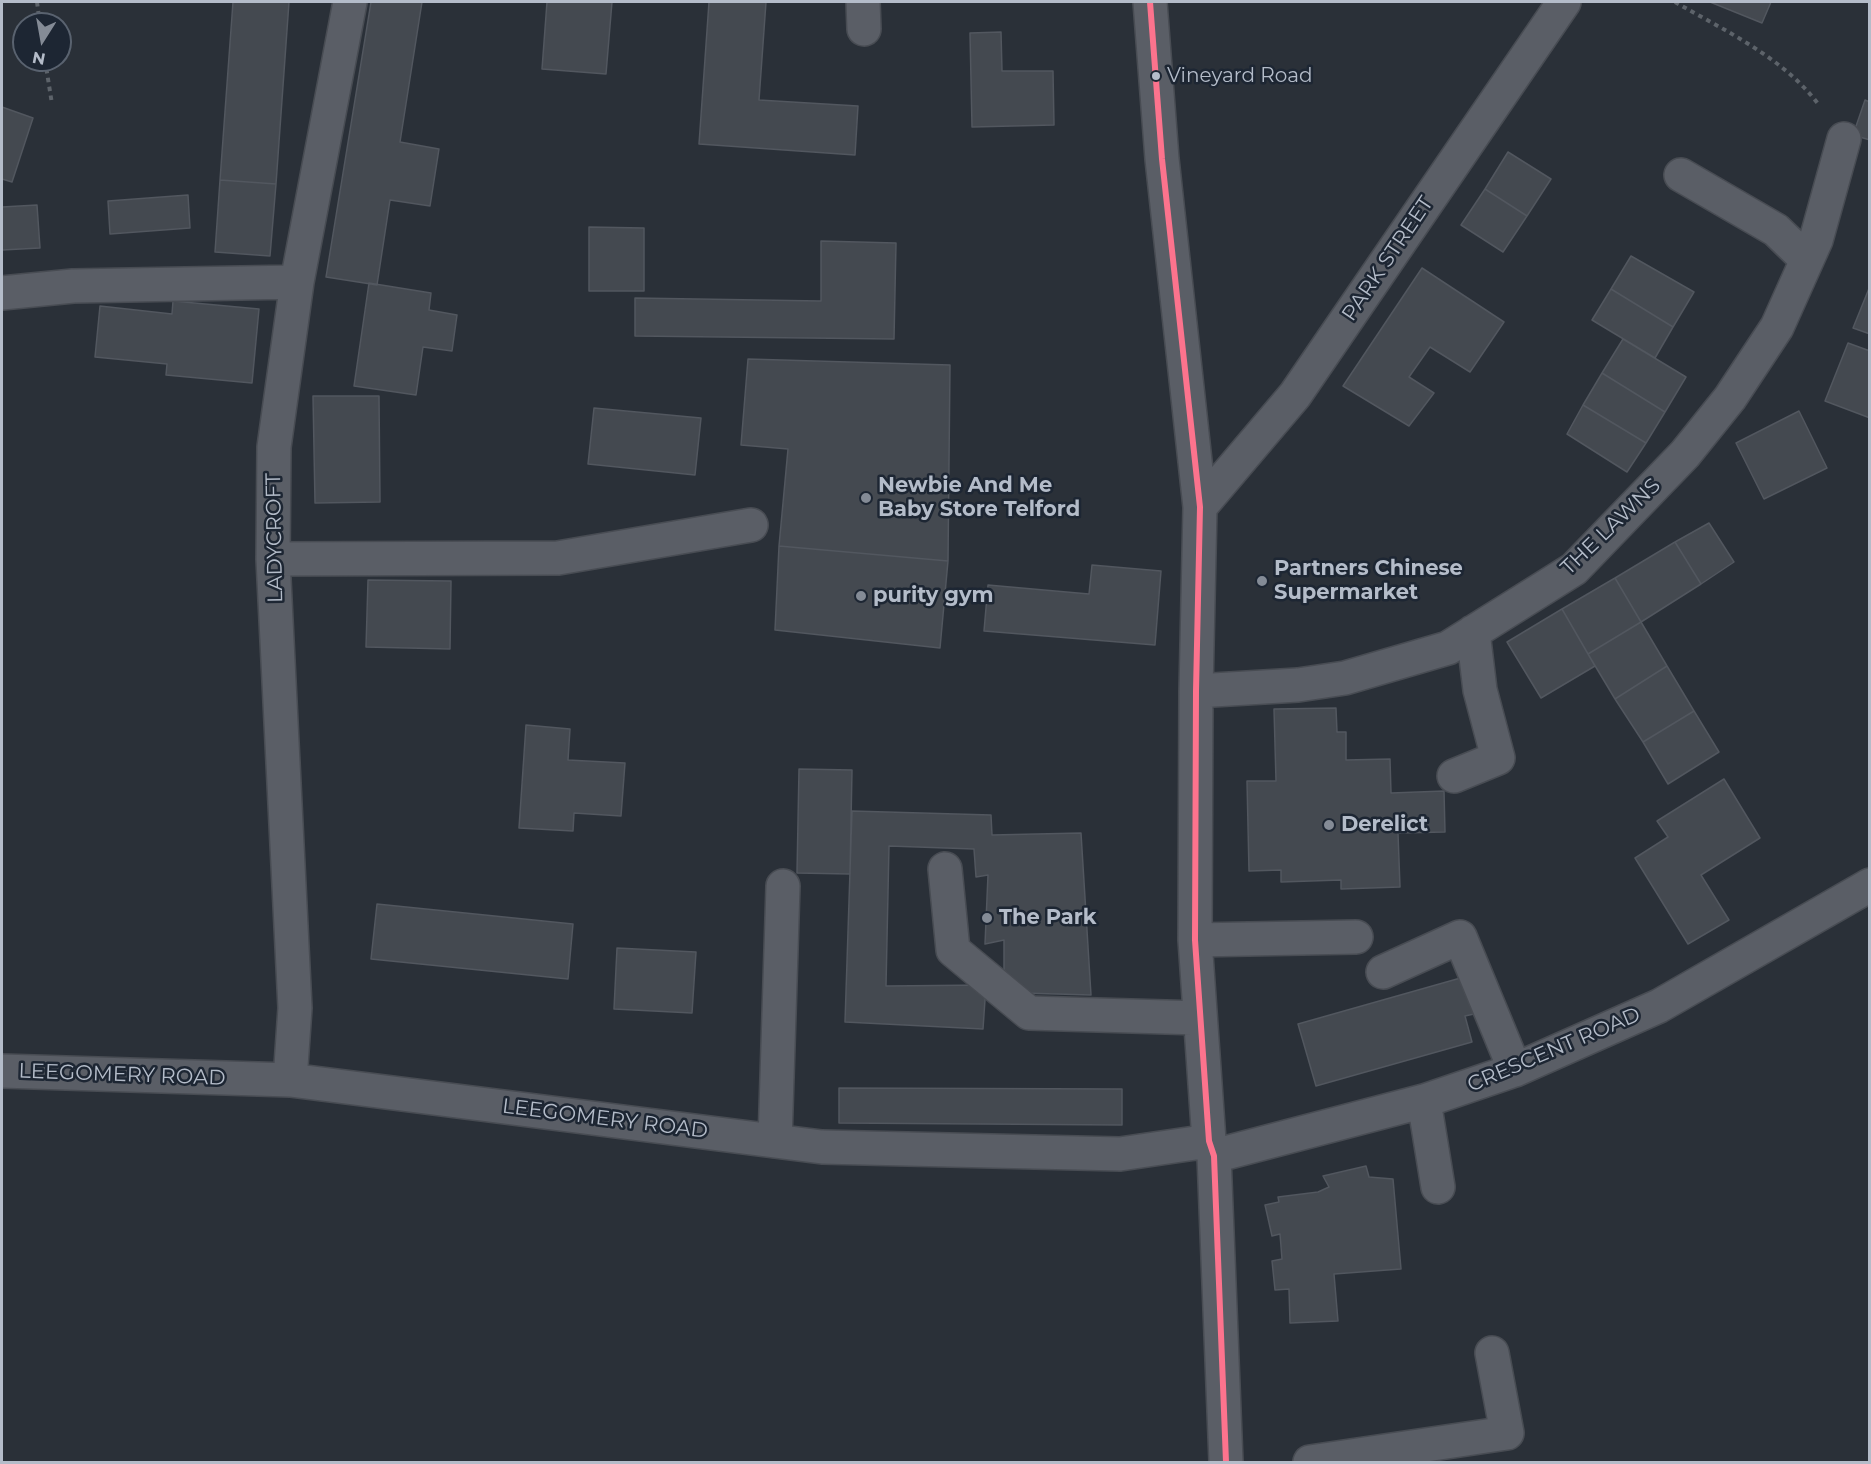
<!DOCTYPE html>
<style>
body{margin:0}
#map{position:relative;width:1871px;height:1464px;overflow:hidden;background:#2a3038;font-family:Montserrat,sans-serif}
canvas{display:block}
.frame{position:absolute;inset:0;border:3px solid #b4bcc9;pointer-events:none}
.north{position:absolute;left:12px;top:12px;width:60px;height:60px;box-sizing:border-box;background:#1d2633;border:2px solid #59626f;border-radius:50%;rotate:191deg;font-size:16px;font-weight:700;line-height:24px;text-align:center;color:#b4bcc9}
.north::after{content:'';display:block;margin:auto;width:21px;height:27px;background:#848b96;clip-path:polygon(50% 0,100% 100%,50% 72%,0 100%)}
</style>
<div id="map">
<canvas width="1871" height="1464"></canvas>
<div class="frame"></div>
<div class="north">N</div>
</div>
<script>
const ctx = document.querySelector('canvas').getContext('2d');
ctx.lineJoin = 'round';
function fill(path, color) { ctx.fillStyle = color; ctx.fill(path, 'evenodd'); }
function trace(path, color, width, dash) { ctx.strokeStyle = color; ctx.lineWidth = width; ctx.lineCap = dash ? 'butt' : 'round'; ctx.setLineDash(dash || []); ctx.stroke(path); }
function label(font, color, halo, rows, align = 'center') {
  ctx.font = font + ' Montserrat,sans-serif'; ctx.lineWidth = 5; ctx.setLineDash([]); ctx.textBaseline = 'middle'; ctx.strokeStyle = halo; ctx.fillStyle = color; for (const [text, x, y, turn = 0] of rows) {
    ctx.save(); ctx.translate(x, y); ctx.rotate((+turn || 0) * Math.PI / 180); ctx.textAlign = isNaN(turn) ? turn : align; if (halo) ctx.strokeText(text, 0, 0); ctx.fillText(text, 0, 0); ctx.restore();
  }
}
const building = new Path2D(`
 M 233,2 L 289,2 L 276,184 L 220,180 Z
 M 371,2 L 422,2 L 400,142 L 439,149 L 430,206 L 390,200 L 377,285 L 326,277 Z
 M 547,2 L 612,2 L 606,74 L 542,69 Z
 M 709,2 L 766,2 L 759,100 L 858,106 L 855,155 L 699,144 Z
 M 1710,2 L 1771,2 L 1762,23 Z
 M 1001,32 L 1002,71 L 1053,71 L 1054,125 L 972,127 L 970,33 Z
 M 1865,100 L 1870,102 L 1870,140 L 1853,135 Z
 M 2,107 L 33,118 L 12,182 L 2,179 Z
 M 1508,152 L 1551,179 L 1527,216 L 1485,189 Z
 M 220,180 L 276,184 L 270,256 L 215,252 Z
 M 1485,189 L 1527,216 L 1503,252 L 1461,225 Z
 M 188,195 L 190,228 L 110,234 L 108,201 Z
 M 37,205 L 40,248 L 2,250 L 2,207 Z
 M 589,227 L 644,228 L 644,291 L 589,291 Z
 M 821,241 L 896,243 L 894,339 L 635,336 L 635,298 L 821,301 Z
 M 1631,256 L 1694,292 L 1673,327 L 1611,289 Z
 M 1422,268 L 1504,322 L 1470,372 L 1430,347 L 1409,377 L 1434,393 L 1409,426 L 1343,386 Z
 M 369,283 L 431,293 L 429,310 L 457,315 L 452,351 L 423,347 L 416,395 L 354,386 Z
 M 1870,286 L 1870,334 L 1853,328 Z
 M 1611,289 L 1673,327 L 1655,358 L 1592,320 Z
 M 173,301 L 259,309 L 252,383 L 166,375 L 167,364 L 95,357 L 100,306 L 172,314 Z
 M 1623,339 L 1686,377 L 1665,412 L 1602,373 Z
 M 1848,343 L 1870,351 L 1870,418 L 1825,401 Z
 M 748,359 L 950,365 L 948,561 L 779,546 L 788,449 L 741,445 Z
 M 1602,373 L 1665,412 L 1646,443 L 1583,405 Z
 M 313,396 L 379,396 L 380,502 L 315,503 Z
 M 1583,405 L 1646,443 L 1627,472 L 1567,434 Z
 M 594,408 L 701,418 L 695,475 L 588,464 Z
 M 1799,411 L 1827,468 L 1764,499 L 1736,443 Z
 M 1709,523 L 1734,562 L 1701,584 L 1675,542 Z
 M 1675,542 L 1701,584 L 1641,622 L 1615,578 Z
 M 779,546 L 948,561 L 940,648 L 775,630 Z
 M 1092,565 L 1161,571 L 1155,645 L 984,631 L 988,585 L 1089,594 Z
 M 1615,578 L 1641,622 L 1588,654 L 1562,609 Z
 M 368,580 L 451,581 L 450,649 L 366,647 Z
 M 1562,609 L 1595,666 L 1541,698 L 1507,642 Z
 M 1641,622 L 1667,666 L 1615,699 L 1588,654 Z
 M 1667,666 L 1694,711 L 1643,742 L 1615,699 Z
 M 1336,708 L 1337,732 L 1346,732 L 1346,760 L 1390,759 L 1391,793 L 1444,791 L 1445,832 L 1398,833 L 1400,887 L 1341,889 L 1341,880 L 1281,882 L 1281,870 L 1249,871 L 1247,781 L 1276,781 L 1274,709 Z
 M 1694,711 L 1719,752 L 1668,784 L 1643,742 Z
 M 526,725 L 570,729 L 568,760 L 625,763 L 621,816 L 574,813 L 573,831 L 519,828 Z
 M 799,769 L 852,770 L 850,874 L 797,873 Z
 M 1724,779 L 1760,838 L 1701,875 L 1729,920 L 1688,944 L 1635,858 L 1668,837 L 1657,821 Z
 M 852,811 L 991,815 L 992,835 L 1081,833 L 1091,995 L 1022,993 L 1004,970 L 1004,940 L 985,944 L 988,875 L 976,877 L 974,849 L 889,846 L 886,986 L 986,985 L 983,1029 L 845,1022 Z
 M 377,904 L 573,924 L 568,979 L 371,959 Z
 M 617,948 L 696,952 L 692,1013 L 614,1009 Z
 M 1464,977 L 1474,1014 L 1465,1016 L 1472,1042 L 1316,1086 L 1298,1024 Z
 M 839,1088 L 1122,1089 L 1122,1125 L 839,1123 Z
 M 1366,1166 L 1369,1177 L 1393,1179 L 1401,1269 L 1334,1274 L 1338,1321 L 1290,1323 L 1289,1289 L 1275,1290 L 1272,1261 L 1282,1259 L 1280,1234 L 1272,1236 L 1265,1205 L 1279,1202 L 1278,1197 L 1318,1192 L 1329,1187 L 1323,1176 Z`);
fill(building, '#444950');
trace(building, '#52575f', 1.5);
const minor = new Path2D(`
 M 863,2 L 864,29
 M 1150,2 L 1162,159 L 1200,507 L 1196,691 L 1195,940 L 1209,1141 L 1214,1156 L 1226,1462
 M 1681,175 L 1776,230 L 1806,259
 M 2,293 L 73,286 L 297,282
 M 1200,507 L 1295,395 L 1564,2
 M 273,559 L 558,558 L 751,525
 M 1196,691 L 1298,685 L 1345,678 L 1448,648 L 1574,569 L 1685,454 L 1730,398 L 1777,327 L 1816,240 L 1844,139
 M 1454,776 L 1498,758 L 1480,690 L 1473,632
 M 945,869 L 953,950 L 1029,1013 L 1200,1018
 M 1195,940 L 1356,937
 M 1383,972 L 1460,937 L 1515,1070
 M 2,1071 L 290,1080 L 822,1147 L 1120,1154 L 1209,1141
 M 290,1080 L 295,1008 L 273,559 L 274,447 L 297,282 L 350,2
 M 1424,1101 L 1438,1187
 M 775,1141 L 783,886
 M 1214,1156 L 1424,1101 L 1515,1070 L 1659,1006 L 1870,885
 M 1310,1462 L 1507,1433 L 1492,1353`);
trace(minor, '#484c53', 36);
trace(new Path2D(`
 M 37,2 L 40,24
 M 1675,2 C 1725,31 1783,57 1819,105
 M 45,60 L 52,104`), '#5d636a', 4, [4.5, 4.5]);
trace(minor, '#5a5e66', 33);
trace(new Path2D(`
 M 1150,2 L 1162,159 L 1200,507 L 1196,691 L 1195,940 L 1209,1141 L 1214,1156 L 1226,1462`), '#fc738d', 6);
for (const [x, y, r, color] of [
 [1156,76,5,"#b4bcc9"],
 [866,498,6,"#848b96"],
 [1262,581,6,"#848b96"],
 [861,596,6,"#848b96"],
 [1329,825,6,"#848b96"],
 [987,918,6,"#848b96"]
]) { const dot = new Path2D(); dot.arc(x, y, r, 0, 2 * Math.PI); ctx.fillStyle = color; ctx.fill(dot); trace(dot, '#1d2633', 2); }
label('20px', '#b4bcc9', '#1d2633', [
 ["Vineyard Road",1167,76]
], 'left');
label('21px', '#b4bcc9', '#1d2633', [
 ["PARK STREET",1388,259,-56],
 ["THE LAWNS",1611,527,-44],
 ["LADYCROFT",275,538,-91],
 ["CRESCENT ROAD",1554,1050,-23],
 ["LEEGOMERY ROAD",122,1075,2],
 ["LEEGOMERY ROAD",605,1119,7]
]);
label('bold 21px', '#b4bcc9', '#1d2633', [
 ["Newbie And Me",878,486],
 ["Baby Store Telford",878,510],
 ["Partners Chinese",1274,569],
 ["Supermarket",1274,593],
 ["purity gym",873,596],
 ["Derelict",1341,825],
 ["The Park",999,918]
], 'left');
</script>
